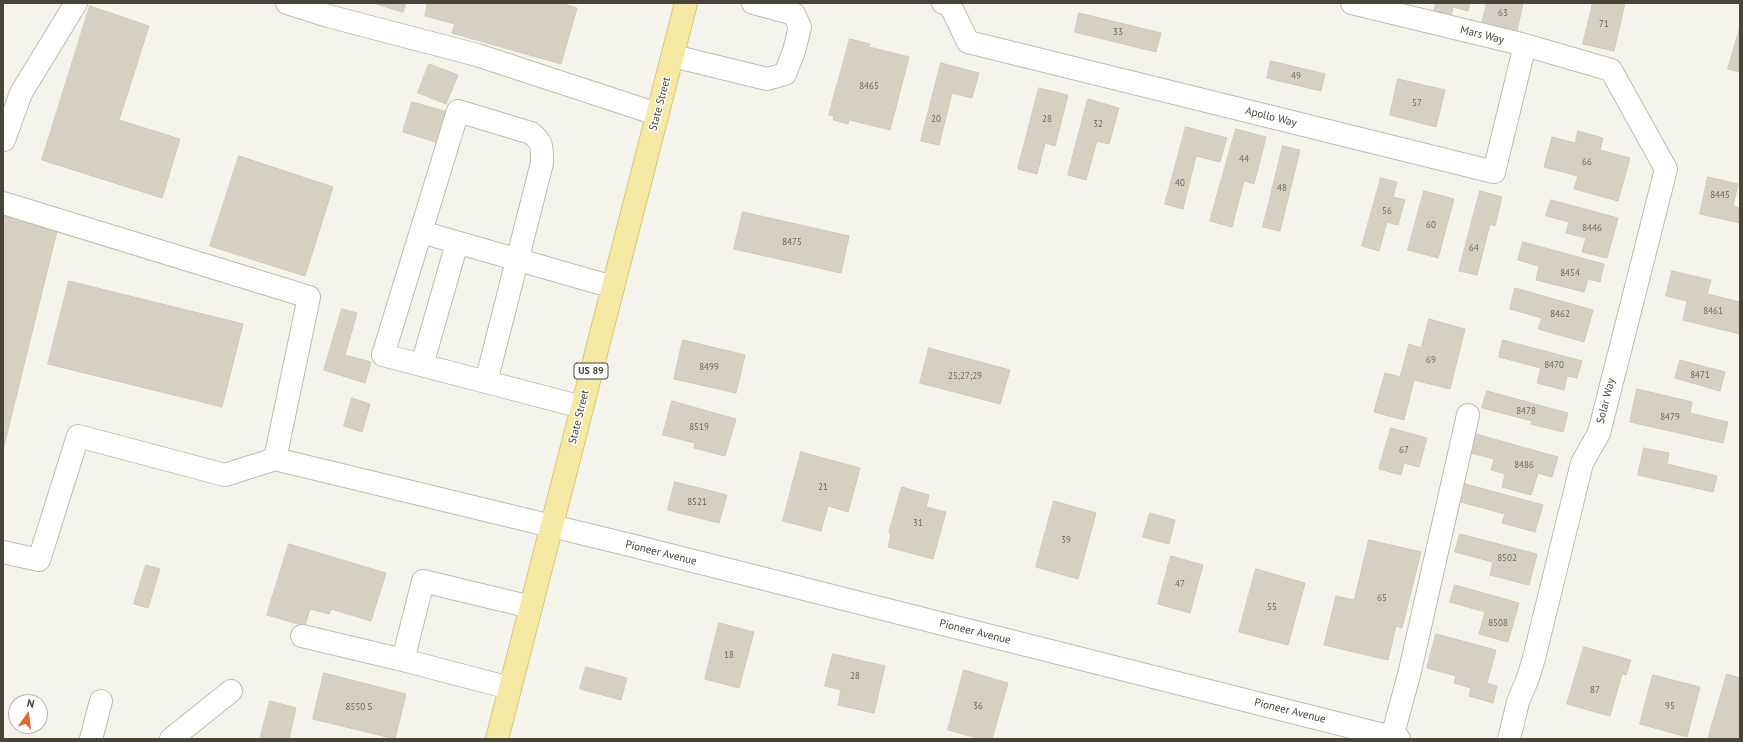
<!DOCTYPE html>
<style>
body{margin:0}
#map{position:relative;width:1743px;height:742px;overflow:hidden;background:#f4f3ec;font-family:"PT Sans",sans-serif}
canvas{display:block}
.frame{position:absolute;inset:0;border:4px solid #48443a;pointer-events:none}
.north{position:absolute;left:8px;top:694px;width:40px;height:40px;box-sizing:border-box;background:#fff;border:1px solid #b6b4b0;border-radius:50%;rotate:14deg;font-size:11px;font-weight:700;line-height:16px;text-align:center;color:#48443a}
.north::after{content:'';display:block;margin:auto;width:14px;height:18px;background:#e66431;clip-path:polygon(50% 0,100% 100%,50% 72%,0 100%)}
</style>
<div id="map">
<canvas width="1743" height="742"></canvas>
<div class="frame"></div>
<div class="north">N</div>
</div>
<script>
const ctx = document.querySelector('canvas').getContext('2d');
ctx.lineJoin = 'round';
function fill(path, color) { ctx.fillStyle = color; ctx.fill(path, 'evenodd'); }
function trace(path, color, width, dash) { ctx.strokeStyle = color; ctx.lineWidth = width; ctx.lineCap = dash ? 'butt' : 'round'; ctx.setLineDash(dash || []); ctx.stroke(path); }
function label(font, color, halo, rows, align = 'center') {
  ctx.font = font + ' "PT Sans",sans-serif'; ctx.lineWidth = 3; ctx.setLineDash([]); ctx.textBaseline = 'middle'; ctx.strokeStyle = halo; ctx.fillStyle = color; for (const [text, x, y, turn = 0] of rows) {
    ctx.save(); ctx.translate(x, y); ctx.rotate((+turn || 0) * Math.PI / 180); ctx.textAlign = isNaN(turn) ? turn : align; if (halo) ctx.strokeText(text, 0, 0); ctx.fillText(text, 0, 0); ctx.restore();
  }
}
const building = new Path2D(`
 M 374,3 L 406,3 L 403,12 Z
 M 428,3 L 561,3 L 577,8 L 561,64 L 452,33 L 455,24 L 425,16 Z
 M 1436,3 L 1470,3 L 1468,11 L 1453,7 L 1451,16 L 1434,12 Z
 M 1487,3 L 1523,3 L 1517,31 L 1482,24 Z
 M 1593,3 L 1625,3 L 1614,51 L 1583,44 Z
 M 90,6 L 149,26 L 119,120 L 180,139 L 162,198 L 42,160 Z
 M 1079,13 L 1161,33 L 1156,52 L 1075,32 Z
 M 1740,27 L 1740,72 L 1728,69 Z
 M 850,39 L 870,44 L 869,47 L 909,57 L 890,130 L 849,120 L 848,124 L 833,120 L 834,116 L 829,115 Z
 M 1271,61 L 1325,74 L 1321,91 L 1267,78 Z
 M 941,63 L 979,73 L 972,98 L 952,93 L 939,145 L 921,141 Z
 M 429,64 L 458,75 L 446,104 L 418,93 Z
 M 1398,79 L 1445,90 L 1436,127 L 1390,115 Z
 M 1039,88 L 1068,95 L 1055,146 L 1045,143 L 1037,174 L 1018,169 Z
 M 1088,99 L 1119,108 L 1109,144 L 1097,141 L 1086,180 L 1068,175 Z
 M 412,102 L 448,112 L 439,143 L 403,132 Z
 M 1186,127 L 1227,138 L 1220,162 L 1196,156 L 1183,209 L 1165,204 Z
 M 1236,129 L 1266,137 L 1254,184 L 1244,181 L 1232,227 L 1210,221 Z
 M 1578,131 L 1603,138 L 1600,150 L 1630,158 L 1618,201 L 1574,189 L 1578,176 L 1544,167 L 1552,137 L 1575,143 Z
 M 1283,146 L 1300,150 L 1280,231 L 1263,227 Z
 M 239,156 L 333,187 L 305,276 L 210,246 Z
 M 1708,177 L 1738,184 L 1733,206 L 1740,208 L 1740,223 L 1700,214 Z
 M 1381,178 L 1397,182 L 1393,197 L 1405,200 L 1398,225 L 1387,222 L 1379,251 L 1362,246 Z
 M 1424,191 L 1454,199 L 1438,258 L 1408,250 Z
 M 1480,191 L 1502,197 L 1495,226 L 1490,224 L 1477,275 L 1459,271 Z
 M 1551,200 L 1618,218 L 1607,258 L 1582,252 L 1586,238 L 1566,233 L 1569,222 L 1546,216 Z
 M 743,212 L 849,236 L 841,273 L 734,249 Z
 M 3,213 L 58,227 L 3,450 Z
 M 1523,242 L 1604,264 L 1600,282 L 1588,279 L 1584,292 L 1536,280 L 1539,266 L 1518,260 Z
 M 1672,271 L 1711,280 L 1707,294 L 1740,302 L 1740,334 L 1683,320 L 1687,301 L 1666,296 Z
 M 69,281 L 243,324 L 222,407 L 48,364 Z
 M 1515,288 L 1593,310 L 1584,342 L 1538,329 L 1542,318 L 1510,309 Z
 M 342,309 L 357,313 L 345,355 L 371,362 L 365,383 L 324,370 Z
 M 1429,319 L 1465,329 L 1450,389 L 1414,380 L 1404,420 L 1374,412 L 1385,373 L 1400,377 L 1409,344 L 1421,348 Z
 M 683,340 L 745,355 L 736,393 L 674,379 Z
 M 1503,340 L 1582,361 L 1577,378 L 1567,376 L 1564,390 L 1537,383 L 1541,368 L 1499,357 Z
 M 929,348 L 1010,370 L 1000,404 L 920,383 Z
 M 1680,360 L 1725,372 L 1720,391 L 1675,378 Z
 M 1637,389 L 1692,402 L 1690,413 L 1728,422 L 1723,443 L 1630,422 Z
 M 1487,391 L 1568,413 L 1563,432 L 1531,424 L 1532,421 L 1482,408 Z
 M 352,398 L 370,404 L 362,432 L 344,426 Z
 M 672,401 L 736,419 L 725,456 L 694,448 L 695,443 L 663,435 Z
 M 1391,428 L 1427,438 L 1419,467 L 1404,463 L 1401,475 L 1379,469 Z
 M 1476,434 L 1558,457 L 1552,477 L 1538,473 L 1531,495 L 1502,487 L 1505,474 L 1491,470 L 1494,459 L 1471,453 Z
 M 1644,448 L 1669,453 L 1667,464 L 1717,476 L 1713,492 L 1638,475 Z
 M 801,452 L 860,468 L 848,512 L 828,506 L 821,531 L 783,521 Z
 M 675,482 L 727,495 L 719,523 L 668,510 Z
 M 1462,483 L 1543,505 L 1535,532 L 1502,523 L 1505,514 L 1457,501 Z
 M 902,487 L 929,495 L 926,507 L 946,512 L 933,559 L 888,547 L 891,534 L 889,533 Z
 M 1054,501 L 1096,513 L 1078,579 L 1036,567 Z
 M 1150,513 L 1175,520 L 1169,544 L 1143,537 Z
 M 1460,534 L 1537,554 L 1529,585 L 1490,575 L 1493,562 L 1455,552 Z
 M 1369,540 L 1421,552 L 1402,628 L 1396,626 L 1388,660 L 1324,645 L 1336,596 L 1354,600 Z
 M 289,544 L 386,573 L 371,621 L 331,609 L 329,614 L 310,609 L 305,626 L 267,615 Z
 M 1171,556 L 1203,565 L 1190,613 L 1158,604 Z
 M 146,565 L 160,569 L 148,608 L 134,604 Z
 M 1256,569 L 1305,583 L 1288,645 L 1239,632 Z
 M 1455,585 L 1519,603 L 1508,642 L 1479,634 L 1485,612 L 1450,602 Z
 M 719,623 L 754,632 L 739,688 L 705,679 Z
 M 1436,634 L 1496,650 L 1487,683 L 1497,686 L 1493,703 L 1469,696 L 1471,688 L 1454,683 L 1456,676 L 1427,668 Z
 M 1584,647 L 1631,660 L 1626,675 L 1622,674 L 1610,716 L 1567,704 Z
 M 833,654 L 885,666 L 874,713 L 838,705 L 841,690 L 825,686 Z
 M 586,667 L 627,678 L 621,700 L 580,689 Z
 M 964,670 L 1008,683 L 992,739 L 981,739 L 948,730 Z
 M 324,673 L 406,694 L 395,739 L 313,719 Z
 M 1727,674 L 1740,678 L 1740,739 L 1708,739 Z
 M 1653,675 L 1700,687 L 1687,737 L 1640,724 Z
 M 270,701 L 296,708 L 289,739 L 260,739 Z`);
fill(building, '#d5d0c2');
trace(building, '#cfc9b6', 1);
const minor = new Path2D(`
 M 287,3 L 328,16 L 477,55 L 657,114
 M 943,3 L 950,5 L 968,42 L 1494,172 L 1525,45
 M 1352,3 L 1525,45 L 1611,70 L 1666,169 L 1599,433 L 1582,463 L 1534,658 L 1528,678 L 1518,702 L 1509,739
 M 673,56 L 767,79 L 785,74 L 794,51 L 800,27 L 794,14 L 753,3
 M 4,140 L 21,93 L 76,3
 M 3,203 L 309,297 L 275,459
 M 421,232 L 613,287
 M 422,365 L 457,243
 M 486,382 L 542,163 C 542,148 543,142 531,133 L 458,111 L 383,355 L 582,407
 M 3,552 L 39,560 L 78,436 L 225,475 L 275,459 L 630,545 L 1399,739
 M 302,636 L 403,660
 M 510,688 L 403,660 L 423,581 L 531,607
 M 1392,737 L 1409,675 L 1468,415
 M 91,739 L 101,701
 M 171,739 L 231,691`);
const major = new Path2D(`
 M 497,739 L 686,3`);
trace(minor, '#bfbcaf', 24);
trace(major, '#d9c875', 24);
trace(minor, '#fff', 22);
trace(major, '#f5e9a4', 22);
label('9px', '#6b675c', null, [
 ["63",1503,13],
 ["71",1604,24],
 ["33",1118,32],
 ["49",1296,76],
 ["8465",869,86],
 ["57",1417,103],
 ["20",936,119],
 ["28",1047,119],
 ["32",1098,124],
 ["44",1244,159],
 ["66",1587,162],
 ["40",1180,183],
 ["48",1282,188],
 ["8445",1720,195],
 ["56",1387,211],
 ["60",1431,225],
 ["8446",1592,228],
 ["8475",792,242],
 ["64",1474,248],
 ["8454",1570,273],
 ["8461",1713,311],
 ["8462",1560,314],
 ["69",1431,360],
 ["8470",1554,365],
 ["8499",709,367],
 ["8471",1700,375],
 ["25;27;29",965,376],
 ["8478",1526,411],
 ["8479",1670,417],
 ["8519",699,427],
 ["67",1404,450],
 ["8486",1524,465],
 ["21",823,487],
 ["8521",697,502],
 ["31",918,523],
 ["39",1066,540],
 ["8502",1507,558],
 ["47",1180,584],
 ["65",1382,598],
 ["55",1272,607],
 ["8508",1498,623],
 ["18",729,655],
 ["28",855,676],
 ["87",1595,690],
 ["36",978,706],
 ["95",1670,706],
 ["8550 S",359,707]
]);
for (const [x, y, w] of [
 [591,371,34]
]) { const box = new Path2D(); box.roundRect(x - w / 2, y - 8, w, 16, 3); ctx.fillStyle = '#fff'; ctx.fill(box); trace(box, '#48443a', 1); }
label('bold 10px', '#48443a', null, [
 ["US 89",591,371]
]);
label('11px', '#48443a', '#fff', [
 ["Mars Way",1482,35,14],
 ["State Street",660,104,-75],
 ["Apollo Way",1271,117,14],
 ["Solar Way",1606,401,-76],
 ["State Street",579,417,-76],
 ["Pioneer Avenue",661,553,14],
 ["Pioneer Avenue",975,632,14],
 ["Pioneer Avenue",1290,711,14]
]);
</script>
